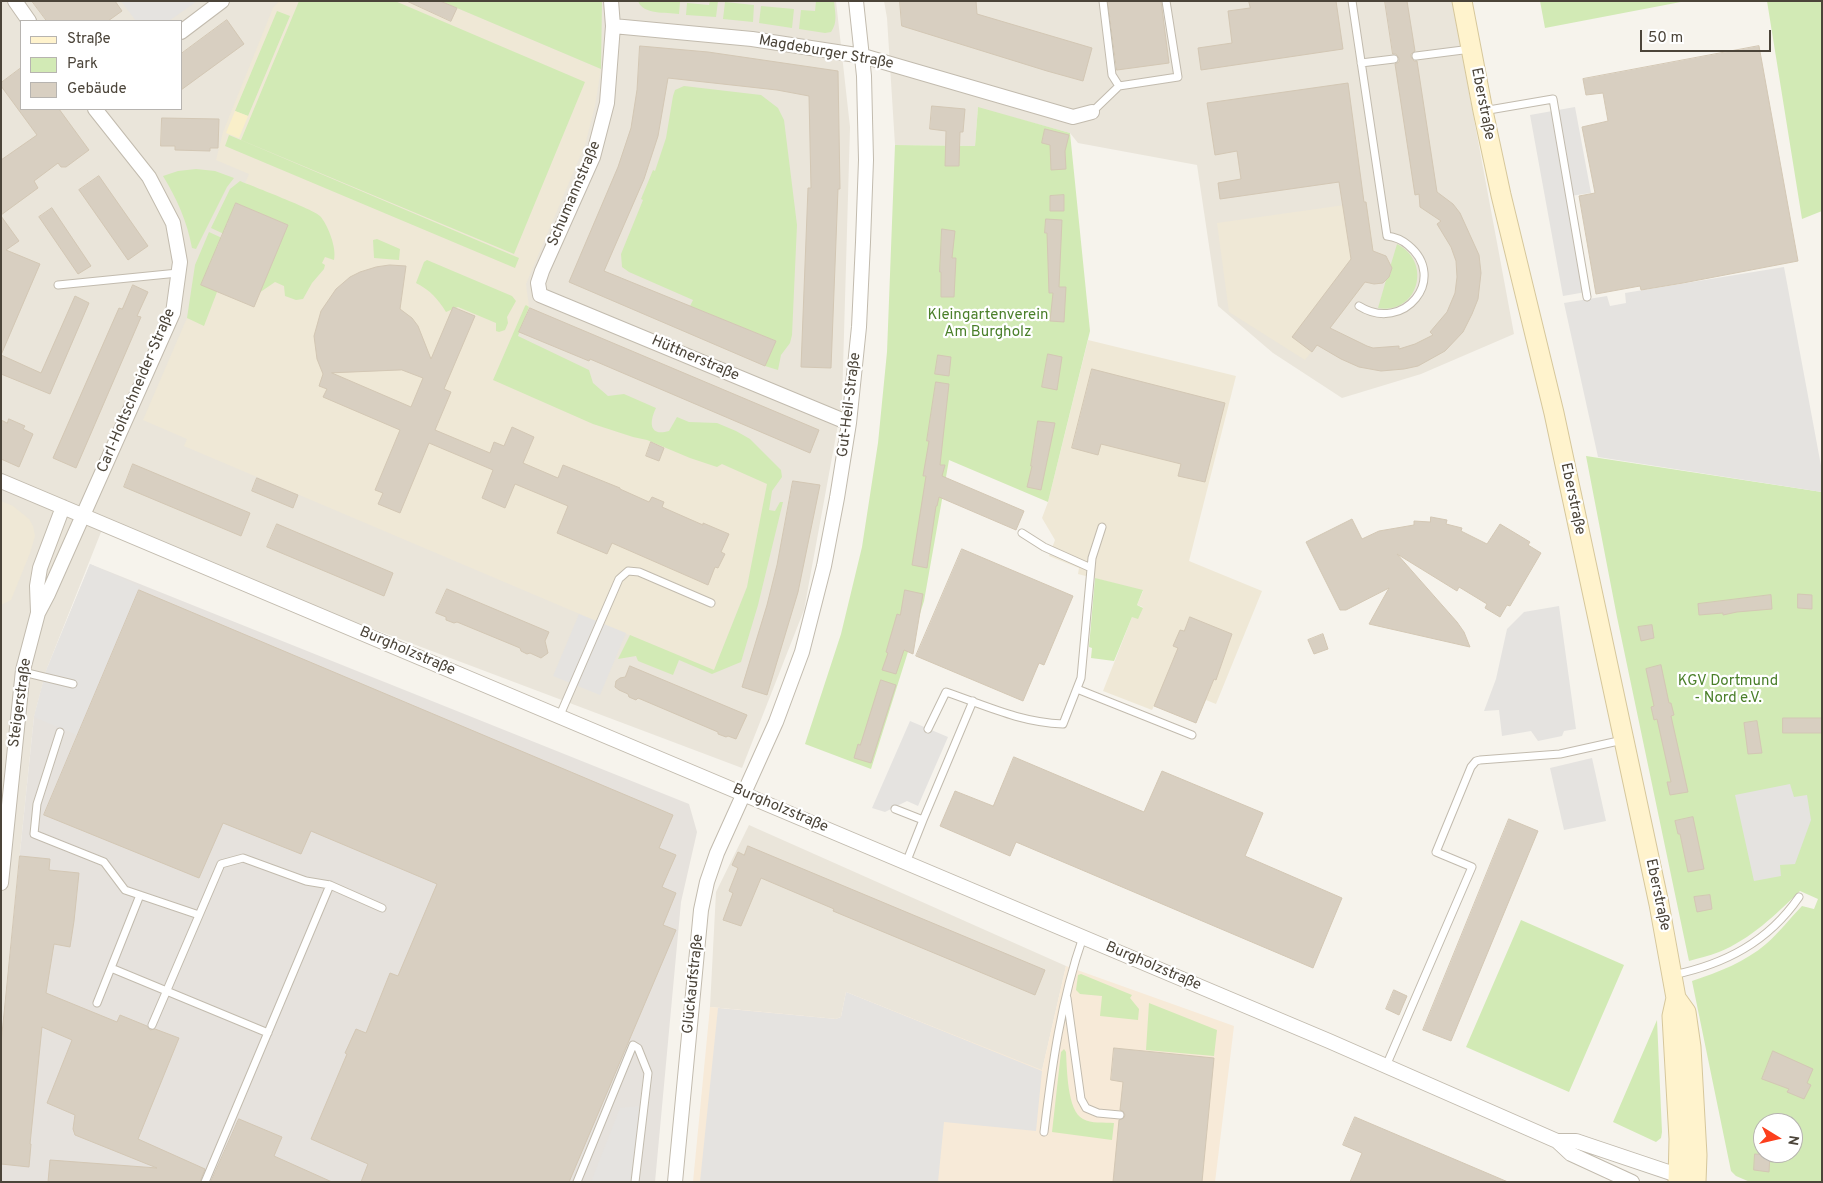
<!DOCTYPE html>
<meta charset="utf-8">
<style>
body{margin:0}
#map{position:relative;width:1823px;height:1183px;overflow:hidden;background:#f6f3ec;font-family:Overpass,sans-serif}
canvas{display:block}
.frame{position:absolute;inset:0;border:2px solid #4b4439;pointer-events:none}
.legend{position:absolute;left:20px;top:20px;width:162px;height:90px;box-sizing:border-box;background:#fff;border:1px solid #b7b4b0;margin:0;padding:6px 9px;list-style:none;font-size:15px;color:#4b4439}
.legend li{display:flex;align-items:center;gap:10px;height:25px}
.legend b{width:25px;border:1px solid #b7b4b0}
.north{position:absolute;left:1753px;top:1113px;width:50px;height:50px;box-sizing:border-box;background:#fff;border:1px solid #b7b4b0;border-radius:50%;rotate:99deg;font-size:14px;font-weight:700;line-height:20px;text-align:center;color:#4b4439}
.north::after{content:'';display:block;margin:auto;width:18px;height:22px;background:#fc3f1d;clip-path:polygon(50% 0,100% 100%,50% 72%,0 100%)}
.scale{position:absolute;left:1640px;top:30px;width:131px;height:22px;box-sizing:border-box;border:2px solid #4b4439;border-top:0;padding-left:6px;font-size:15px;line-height:18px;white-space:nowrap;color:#4b4439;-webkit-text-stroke:4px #fff;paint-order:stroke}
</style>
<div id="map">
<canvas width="1823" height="1183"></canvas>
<div class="frame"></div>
<ul class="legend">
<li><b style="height:6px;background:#fff3cd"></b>Straße</li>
<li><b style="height:14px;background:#d2eab5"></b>Park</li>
<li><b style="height:14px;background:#d8cfc1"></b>Gebäude</li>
</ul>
<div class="north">N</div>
<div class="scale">50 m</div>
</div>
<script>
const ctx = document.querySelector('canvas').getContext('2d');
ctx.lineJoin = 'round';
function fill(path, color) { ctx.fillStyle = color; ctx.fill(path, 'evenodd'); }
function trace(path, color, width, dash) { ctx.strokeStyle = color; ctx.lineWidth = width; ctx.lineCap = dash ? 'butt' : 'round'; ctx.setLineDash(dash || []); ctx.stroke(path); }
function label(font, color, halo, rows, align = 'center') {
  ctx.font = font + ' Overpass,sans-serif'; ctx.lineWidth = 4.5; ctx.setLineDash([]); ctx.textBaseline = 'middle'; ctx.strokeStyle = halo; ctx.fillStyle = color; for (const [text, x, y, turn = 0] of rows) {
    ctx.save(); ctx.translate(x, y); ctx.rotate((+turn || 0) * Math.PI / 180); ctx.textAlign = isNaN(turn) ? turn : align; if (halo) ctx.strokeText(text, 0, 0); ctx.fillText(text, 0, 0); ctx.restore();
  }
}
fill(new Path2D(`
 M 1,1 L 836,1 L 850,127 L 842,403 L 804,610 L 742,768 L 103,527 L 46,671 L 34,717 L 1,1036 ZM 21,21 L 181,21 L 181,109 L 21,109 Z
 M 884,1 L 1452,1 L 1514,334 L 1421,374 L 1342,398 L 1273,353 L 1218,306 L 1197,165 L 1078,143 L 1070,133 L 978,108 L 975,146 L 895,145 L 887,18 Z
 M 749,825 L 1066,966 L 1042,1071 L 846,992 L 841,1017 L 836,1019 L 710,1007 L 716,892 Z`), '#eae5da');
fill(new Path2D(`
 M 1066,966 L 1234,1026 L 1215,1182 L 693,1182 L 710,1007 L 836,1019 L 841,1017 L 846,992 L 1042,1070 Z`), '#f7ead8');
fill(new Path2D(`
 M 90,564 L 689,804 L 697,832 L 681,902 L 655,1182 L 1,1182 L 1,1036 L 34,717 L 46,671 Z`), '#e6e2dd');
fill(new Path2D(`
 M 279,1 L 441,1 L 601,69 L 595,106 L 585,145 L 526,284 L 529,307 L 503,371 L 683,447 L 768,484 L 747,587 L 714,671 L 184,446 L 187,439 L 143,420 L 249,174 L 216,160 L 223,132 L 273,8 Z
 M 1366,202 L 1374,252 L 1383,254 L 1389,260 L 1392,268 L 1391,273 L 1383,283 L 1374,284 L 1366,281 L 1305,360 L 1229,312 L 1217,223 Z
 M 1088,340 L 1236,376 L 1189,561 L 1262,591 L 1216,704 L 1206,700 L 1196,723 L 1154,706 L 1152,710 L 1103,691 L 1132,617 L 1143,607 L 1137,605 L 1143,591 L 1078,574 L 1079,568 L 1049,556 L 1055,540 L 1042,518 L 1048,502 Z
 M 1,501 L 13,506 L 29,519 L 33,526 L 35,536 L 30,553 L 11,600 L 1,605 Z`), '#efe8d6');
fill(new Path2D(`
 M 299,1 L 395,1 L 585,82 L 514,254 L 241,140 Z
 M 441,1 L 602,1 L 601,69 L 457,8 Z
 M 638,1 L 680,2 L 679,14 C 666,12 643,15 638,1 Z
 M 710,1 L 718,1 L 716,17 L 686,15 L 687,3 L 709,5 Z
 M 816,1 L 834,1 C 835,13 838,22 831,32 L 825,33 L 799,29 L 801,10 L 815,11 Z
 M 1540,1 L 1686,1 L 1545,28 Z
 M 1767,1 L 1822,1 L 1822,211 L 1802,219 Z
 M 725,2 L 754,5 L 753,22 L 723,19 Z
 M 761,6 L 794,9 L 792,28 L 759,23 Z
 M 277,11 L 290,16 L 248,116 L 235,111 Z
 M 684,86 L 761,95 L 778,108 L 784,120 L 797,225 L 792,335 L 790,343 L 781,355 L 778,370 L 765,366 L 776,341 L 690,306 L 693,300 L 629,272 L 622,267 L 621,254 L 643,200 L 641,199 L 653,170 L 655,171 L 666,138 L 673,96 L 675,90 Z
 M 978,107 L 1070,133 L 1090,331 L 1048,502 L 949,460 L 924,601 L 871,769 L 805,744 L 841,634 L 862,547 L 878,443 L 887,352 L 895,145 L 975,146 Z
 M 229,135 L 519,258 L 515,268 L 225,146 Z
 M 196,169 L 215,171 L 234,178 L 227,187 L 196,249 L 192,248 C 187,221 177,199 163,176 L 178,171 Z
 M 240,181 C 252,186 315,210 320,216 C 328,225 337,248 334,260 L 325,257 L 322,263 L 325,265 L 324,269 L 312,283 L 303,299 L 296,300 L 285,296 L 284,286 L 275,282 L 259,293 L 288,225 L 236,203 L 231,217 L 229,217 L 231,218 L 228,223 L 226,223 L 228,224 L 225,230 L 224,230 L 224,234 L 211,228 L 230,189 Z
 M 209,232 L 222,238 L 218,244 L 214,258 L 212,258 L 213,259 L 211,264 L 209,264 L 217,292 L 204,326 L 187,318 L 195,265 Z
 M 377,239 L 400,249 L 399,260 L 374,258 L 373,240 Z
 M 1397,244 C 1433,262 1418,315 1378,308 L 1386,280 L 1391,273 L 1391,264 Z
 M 427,260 L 512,296 L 516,301 L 507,317 L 508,323 L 505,330 L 499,332 L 496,331 L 496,323 L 458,307 L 446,312 C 438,299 430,290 416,283 L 424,262 Z
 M 526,305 L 529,307 L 518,336 L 589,370 L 593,383 L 608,396 L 624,394 L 656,408 C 649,422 649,437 669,431 L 677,417 L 689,422 L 717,423 L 736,431 L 750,439 L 781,470 L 782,477 L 772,491 L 769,510 L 775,511 L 780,502 L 783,502 L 758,605 L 741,662 L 712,674 L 679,660 L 673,675 L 638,661 L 636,656 L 618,659 L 630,635 L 714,670 L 747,587 L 767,484 L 722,464 L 717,467 L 690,458 L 647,440 L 633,437 L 593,424 L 493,380 L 525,306 Z
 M 1586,456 L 1822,492 L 1822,1182 L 1750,1182 L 1736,1176 L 1731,1171 L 1692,981 C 1719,972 1745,962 1766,944 C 1779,933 1790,918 1802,906 L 1814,909 L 1818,899 L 1800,891 C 1775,915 1751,939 1719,952 C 1709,956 1698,958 1689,961 L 1617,617 ZM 1763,1123 L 1793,1123 L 1793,1153 L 1763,1153 Z
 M 1095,578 L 1143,590 L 1137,605 L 1143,608 L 1138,619 L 1132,617 L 1114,661 L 1091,658 L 1092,648 L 1089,647 Z
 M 1521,920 L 1624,965 L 1569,1092 L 1466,1047 Z
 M 1081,974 L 1132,995 L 1130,998 L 1139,1009 L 1138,1020 L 1100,1016 L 1102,996 L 1080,994 L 1076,990 L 1078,975 Z
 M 1149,1003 L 1217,1030 L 1214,1056 L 1146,1050 Z
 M 1657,1020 L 1662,1132 L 1661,1138 L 1656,1142 L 1613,1122 Z
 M 1064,1049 L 1066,1052 C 1067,1068 1067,1111 1083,1119 C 1091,1124 1104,1122 1114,1123 L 1112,1140 L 1052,1132 L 1061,1052 Z`), '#d2eab5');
fill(new Path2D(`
 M 235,111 L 248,116 L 239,138 L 226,133 Z`), '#f9efc9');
fill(new Path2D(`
 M 121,1 L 197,1 L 169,21 L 136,21 Z
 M 1575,107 L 1591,193 L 1570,196 L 1586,292 L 1563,296 L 1530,115 Z
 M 1784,267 L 1822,471 L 1822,492 L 1598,457 L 1564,303 L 1607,296 L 1610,306 L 1626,303 L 1625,293 Z
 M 90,564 L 140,586 L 77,735 L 34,717 L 46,671 Z
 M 1559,606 L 1576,729 L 1564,731 L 1562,736 L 1538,741 L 1531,731 L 1502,736 L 1499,710 L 1484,711 L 1496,679 L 1507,629 L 1524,612 Z
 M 579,614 L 626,633 L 600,695 L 553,676 Z
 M 910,721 L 948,737 L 918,806 L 907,801 L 885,812 L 872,808 Z
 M 1592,758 L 1606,821 L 1564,830 L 1550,768 Z
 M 1790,784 L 1794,797 L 1807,795 L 1811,820 L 1795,864 L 1780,865 L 1781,876 L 1754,881 L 1735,795 Z
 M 846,992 L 1042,1071 L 1036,1131 L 944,1122 L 938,1182 L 700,1182 L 718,1008 L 836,1019 L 841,1017 Z
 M 640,1106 L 630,1182 L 591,1182 L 620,1108 Z`), '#e5e3e0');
const building = new Path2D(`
 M 32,1 L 115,1 L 122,11 L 108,21 L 47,21 Z
 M 407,1 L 440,1 L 457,8 L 451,21 Z
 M 900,1 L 976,1 L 977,14 L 1092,48 L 1083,81 L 1047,71 L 902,26 Z
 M 1108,1 L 1161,1 L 1169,63 L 1117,70 Z
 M 1249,1 L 1336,1 L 1343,49 L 1201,70 L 1198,48 L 1232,43 L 1228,11 L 1250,8 Z
 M 1385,1 L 1407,1 L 1415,51 L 1411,54 L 1411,57 L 1414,61 L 1417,61 L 1437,192 L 1453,204 L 1460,213 L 1479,255 L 1481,273 L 1478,299 L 1472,314 L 1463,332 L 1445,351 L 1418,366 L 1404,369 L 1381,371 L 1359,367 L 1341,359 L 1317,345 L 1312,352 L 1292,337 L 1351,259 L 1339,182 L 1220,199 L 1218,183 L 1241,179 L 1237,151 L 1215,155 L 1207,103 L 1348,83 L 1364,202 L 1366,202 L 1373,251 L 1386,256 L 1392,268 L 1389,277 L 1383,283 L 1374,284 L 1365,282 L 1330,328 L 1367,346 L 1373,348 L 1399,346 L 1399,349 L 1415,344 L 1433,335 L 1430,332 L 1447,312 L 1455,293 L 1457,277 L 1456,261 L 1451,247 L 1437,224 L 1441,221 L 1420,207 L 1419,194 L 1415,195 L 1395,64 L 1399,62 L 1399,58 L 1396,54 L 1393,54 Z
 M 227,20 L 244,44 L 181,90 L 181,54 Z
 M 640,46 L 708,52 L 838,71 L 840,189 L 838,189 L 831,368 L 801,367 L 808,188 L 811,188 L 809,96 L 777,90 L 668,78 L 658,136 L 644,179 L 604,271 L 776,341 L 765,366 L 569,282 L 618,167 L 631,128 L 637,90 Z
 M 1759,46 L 1798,261 L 1683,283 L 1641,290 L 1640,286 L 1596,294 L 1579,196 L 1595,193 L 1582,127 L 1608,121 L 1603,93 L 1586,95 L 1583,79 Z
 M 21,68 L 21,109 L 59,109 L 89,150 L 66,167 L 61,167 L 58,163 L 34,181 L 38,188 L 1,215 L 1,160 L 37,135 L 1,86 L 1,83 Z
 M 932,106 L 965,109 L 963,132 L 960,132 L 959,166 L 945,166 L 946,131 L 930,129 Z
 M 162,118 L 219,119 L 218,148 L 210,148 L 210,151 L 175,150 L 175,146 L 161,146 Z
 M 1045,129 L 1069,135 L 1065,151 L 1066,169 L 1051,170 L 1050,145 L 1042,143 Z
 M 99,176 L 148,246 L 128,260 L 79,190 Z
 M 1064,195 L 1064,211 L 1050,211 L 1050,196 Z
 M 236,203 L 288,225 L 254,307 L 201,285 Z
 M 52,208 L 91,266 L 78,274 L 39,217 Z
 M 1,216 L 19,241 L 6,250 L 40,264 L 1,355 L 41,373 L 75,296 L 89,303 L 50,394 L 1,374 Z
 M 1046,219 L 1062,220 L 1059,287 L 1066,287 L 1064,322 L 1050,321 L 1053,293 L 1049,293 L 1047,233 L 1045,233 Z
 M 942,229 L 955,231 L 952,258 L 956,258 L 954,297 L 941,297 L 941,272 L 940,272 Z
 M 390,265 L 406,266 L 400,309 L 412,318 L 418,326 L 431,359 L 453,307 L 475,316 L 444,389 L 451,392 L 435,430 L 490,453 L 494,442 L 504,446 L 512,427 L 534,437 L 523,463 L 558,478 L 563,465 L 620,488 L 620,489 L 649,502 L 652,497 L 664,502 L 662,507 L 703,525 L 703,523 L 729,534 L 721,552 L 725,554 L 718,568 L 715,567 L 708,585 L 612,543 L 607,554 L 557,533 L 568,506 L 515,484 L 505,508 L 482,498 L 493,470 L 429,443 L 400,513 L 378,504 L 383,493 L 375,490 L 400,430 L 323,397 L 327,389 L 319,386 L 323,374 L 317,359 L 314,336 L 321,311 L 336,289 L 350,277 L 360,272 L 376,267 ZM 402,370 L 423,378 L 411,407 L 332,373 Z
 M 133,285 L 148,292 L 137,316 L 141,317 L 76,468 L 53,458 L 119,308 L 122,309 Z
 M 530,308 L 819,430 L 810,453 L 590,359 L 589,361 L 519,332 Z
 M 1048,354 L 1062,357 L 1057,390 L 1042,387 Z
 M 938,355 L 951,357 L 949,376 L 935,374 Z
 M 1092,369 L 1225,403 L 1205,482 L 1178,476 L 1181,464 L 1101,444 L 1098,455 L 1072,448 Z
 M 936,382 L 949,384 L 940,465 L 945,465 L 942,476 L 1024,511 L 1016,530 L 939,497 L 937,506 L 936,506 L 927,568 L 912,565 L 926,476 L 923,476 L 929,441 L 927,441 Z
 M 9,419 L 25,426 L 23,429 L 33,434 L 19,467 L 1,459 L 1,420 L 7,423 Z
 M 1038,421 L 1055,423 L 1041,490 L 1027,487 L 1032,466 L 1031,466 Z
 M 651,442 L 664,448 L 659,461 L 646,456 Z
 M 133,464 L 250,513 L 241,536 L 124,487 Z
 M 257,478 L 298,495 L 293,508 L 252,491 Z
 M 793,481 L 820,485 L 798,592 L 767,695 L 742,687 L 767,605 L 777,565 Z
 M 1431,517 L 1447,520 L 1446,524 L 1462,528 L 1461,531 L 1487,544 L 1500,524 L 1530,542 L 1528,545 L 1541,553 L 1510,606 L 1507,605 L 1500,617 L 1485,608 L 1487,604 L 1459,587 L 1457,591 L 1397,554 L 1457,622 L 1464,632 L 1470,647 L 1369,624 L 1389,588 L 1346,610 L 1340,610 L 1306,542 L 1352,519 L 1362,539 L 1379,531 L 1414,525 L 1414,521 L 1430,522 Z
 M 277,524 L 393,573 L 384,596 L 267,547 Z
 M 962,549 L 1073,596 L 1044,665 L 1039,663 L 1023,701 L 916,656 Z
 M 447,589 L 549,632 L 545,641 L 548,653 L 541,658 L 530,653 L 527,654 L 521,651 L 520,648 L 457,622 L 454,623 L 446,620 L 446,617 L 436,613 Z
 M 139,590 L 673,815 L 659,848 L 676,855 L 662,887 L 676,893 L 663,925 L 676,930 L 569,1182 L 361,1182 L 368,1164 L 311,1139 L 347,1054 L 345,1053 L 356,1029 L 366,1033 L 390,973 L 398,976 L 437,884 L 311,831 L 301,854 L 223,823 L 199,878 L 44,815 Z
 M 905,590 L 923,594 L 913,654 L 904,650 L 896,674 L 882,670 L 888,653 L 886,652 L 897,614 L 900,615 Z
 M 1798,594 L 1812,595 L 1812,609 L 1798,608 Z
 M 1771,595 L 1772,609 L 1737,612 L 1723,615 L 1723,613 L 1699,615 L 1698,604 Z
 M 1190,617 L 1232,634 L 1216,680 L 1214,679 L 1196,723 L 1154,706 L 1178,648 L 1173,646 L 1180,630 L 1184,631 Z
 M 1652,625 L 1654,638 L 1641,641 L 1638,627 Z
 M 1323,634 L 1328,649 L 1314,654 L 1308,640 Z
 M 1661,665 L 1669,703 L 1671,703 L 1674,715 L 1671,716 L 1688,792 L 1670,795 L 1667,782 L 1671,782 L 1657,719 L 1654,720 L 1651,707 L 1654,706 L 1646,669 Z
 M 630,666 L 747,715 L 736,739 L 728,736 L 726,737 L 718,734 L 718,732 L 638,698 L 636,700 L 629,697 L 628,694 L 619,690 L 615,687 L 616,681 L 620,678 L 625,677 Z
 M 881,680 L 896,685 L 871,763 L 854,758 L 858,744 L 860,745 Z
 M 1783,718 L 1822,718 L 1822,733 L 1783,733 Z
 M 1757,721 L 1762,753 L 1748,754 L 1744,723 Z
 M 1014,757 L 1144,812 L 1162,771 L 1263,813 L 1245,856 L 1342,898 L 1313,968 L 1016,842 L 1010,856 L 940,826 L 955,791 L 993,806 Z
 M 1693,817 L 1704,869 L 1688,872 L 1680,834 L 1678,834 L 1675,821 Z
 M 1509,819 L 1538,831 L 1451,1041 L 1423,1030 Z
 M 748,846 L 1045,970 L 1035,995 L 833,911 L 834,909 L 761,878 L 741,926 L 723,920 L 733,893 L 729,891 L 738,868 L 732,865 L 738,852 L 744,855 Z
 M 20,856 L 50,859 L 49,870 L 79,873 L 74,921 L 70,947 L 54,944 L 46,993 L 117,1022 L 120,1015 L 147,1026 L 150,1030 L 155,1029 L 179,1038 L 138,1139 L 205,1169 L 200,1182 L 48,1182 L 50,1160 L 157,1168 L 75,1135 L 73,1129 L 75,1115 L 47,1103 L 72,1040 L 42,1027 L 30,1144 L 31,1144 L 29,1167 L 1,1164 L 1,1044 Z
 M 1710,895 L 1712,909 L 1697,912 L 1694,897 Z
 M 1394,990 L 1407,996 L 1399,1015 L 1386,1009 Z
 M 1114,1048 L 1214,1058 L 1202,1182 L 1113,1182 L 1119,1120 L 1124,1118 L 1125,1115 L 1123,1111 L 1120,1110 L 1123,1082 L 1111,1080 Z
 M 1773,1051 L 1813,1069 L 1807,1083 L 1811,1085 L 1804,1099 L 1787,1092 L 1789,1089 L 1762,1079 Z
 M 1355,1117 L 1508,1182 L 1350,1182 L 1362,1153 L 1343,1145 Z
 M 239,1119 L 282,1137 L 274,1156 L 332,1182 L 211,1182 Z
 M 1755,1154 L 1770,1155 L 1769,1172 L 1754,1170 Z`);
fill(building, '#d8cfc1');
trace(building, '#d3c7b4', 1);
const lane = new Path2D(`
 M 1103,1 L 1112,75 L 1119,86
 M 1352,1 L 1387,236 C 1396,237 1402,240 1408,245 C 1449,278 1404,334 1359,306
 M 1416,56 L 1471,49
 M 1361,63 L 1394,59
 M 1483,111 L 1553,99 L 1587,297
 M 1092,112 L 1119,86 L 1178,77 L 1166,1
 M 58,285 L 178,273
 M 1022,533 L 1044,547 L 1091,568
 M 23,672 L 73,684
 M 1077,689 L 1192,735
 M 560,715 L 619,579 L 628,571 L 639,572 L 711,603
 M 928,729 L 946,692 C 987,706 1019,722 1063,724 L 1081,678 L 1092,558 L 1102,527
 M 60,732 L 37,804 L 34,834 L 104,862 L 125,890 L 199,915
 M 895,809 L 923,820 L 906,863
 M 923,820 L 973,701
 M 111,968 L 268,1033
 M 1673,975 C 1725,964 1768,942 1799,897
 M 1067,998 L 1081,1099 L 1086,1108 L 1098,1113 L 1120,1115
 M 97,1003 L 140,895
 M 152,1025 L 221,864 L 243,858 L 306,881 L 330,885 L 382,908
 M 1386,1066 L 1472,867 L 1436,852 L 1471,767 L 1476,761 L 1480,760 L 1560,754 L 1623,740
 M 1044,1132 C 1052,1066 1061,1000 1083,937
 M 205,1182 L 330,885
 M 577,1182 L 633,1045 L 638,1048 L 648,1073 L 635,1182`);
const street = new Path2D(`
 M 15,1 L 29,21
 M 611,1 L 613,26 L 607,103 L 593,157 L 542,271 L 538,283 L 540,295 L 849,423
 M 613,26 L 752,39 L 863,56 L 1073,117 L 1092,112
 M 181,32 L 222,1
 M 1,481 L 1329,1041 L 1557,1141 L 1571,1154 L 1632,1182
 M 38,612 L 37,586 L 40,568 L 63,507
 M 1,883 L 23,670 L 38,613 L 48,594 L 173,313 L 180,262 L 173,223 L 149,177 L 95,109
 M 1557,1141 L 1576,1141 L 1686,1178
 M 675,1182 L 701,910 L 707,882 L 717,853 L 776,722 L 802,652 L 824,566 L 837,498 L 849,423 L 859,327 L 863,242 L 866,160 L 864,76 L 856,1`);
const secondary = new Path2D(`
 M 1462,1 L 1483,111 L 1501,195 L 1554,413 L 1659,904 L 1676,998 L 1672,1016 L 1679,1139 L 1678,1182
 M 1676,998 L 1686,1012 L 1691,1047 L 1697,1155 L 1696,1182`);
trace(lane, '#c2bbae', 9);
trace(street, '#c2bbae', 16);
trace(secondary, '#d6c79b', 21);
trace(lane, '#fff', 7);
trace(street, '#fff', 14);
trace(secondary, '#fff3cd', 19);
label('15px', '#4b4439', '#fff', [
 ["Magdeburger Straße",826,53,10],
 ["Eberstraße",1482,104,79],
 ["Schumannstraße",575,194,-67],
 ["Hüttnerstraße",695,359,23],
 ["Carl-Holtschneider-Straße",137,391,-67],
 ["Gut-Heil-Straße",850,405,-83],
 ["Eberstraße",1572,499,78],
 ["Burgholzstraße",407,652,23],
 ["Steigerstraße",21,703,-82],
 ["Burgholzstraße",780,809,23],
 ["Eberstraße",1657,895,78],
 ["Burgholzstraße",1153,967,23],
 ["Glückaufstraße",694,984,-84]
]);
label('15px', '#4a7f2a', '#fff', [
 ["Kleingartenverein",988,316],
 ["Am Burgholz",988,333],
 ["KGV Dortmund",1728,682],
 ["- Nord e.V.",1728,699]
]);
</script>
